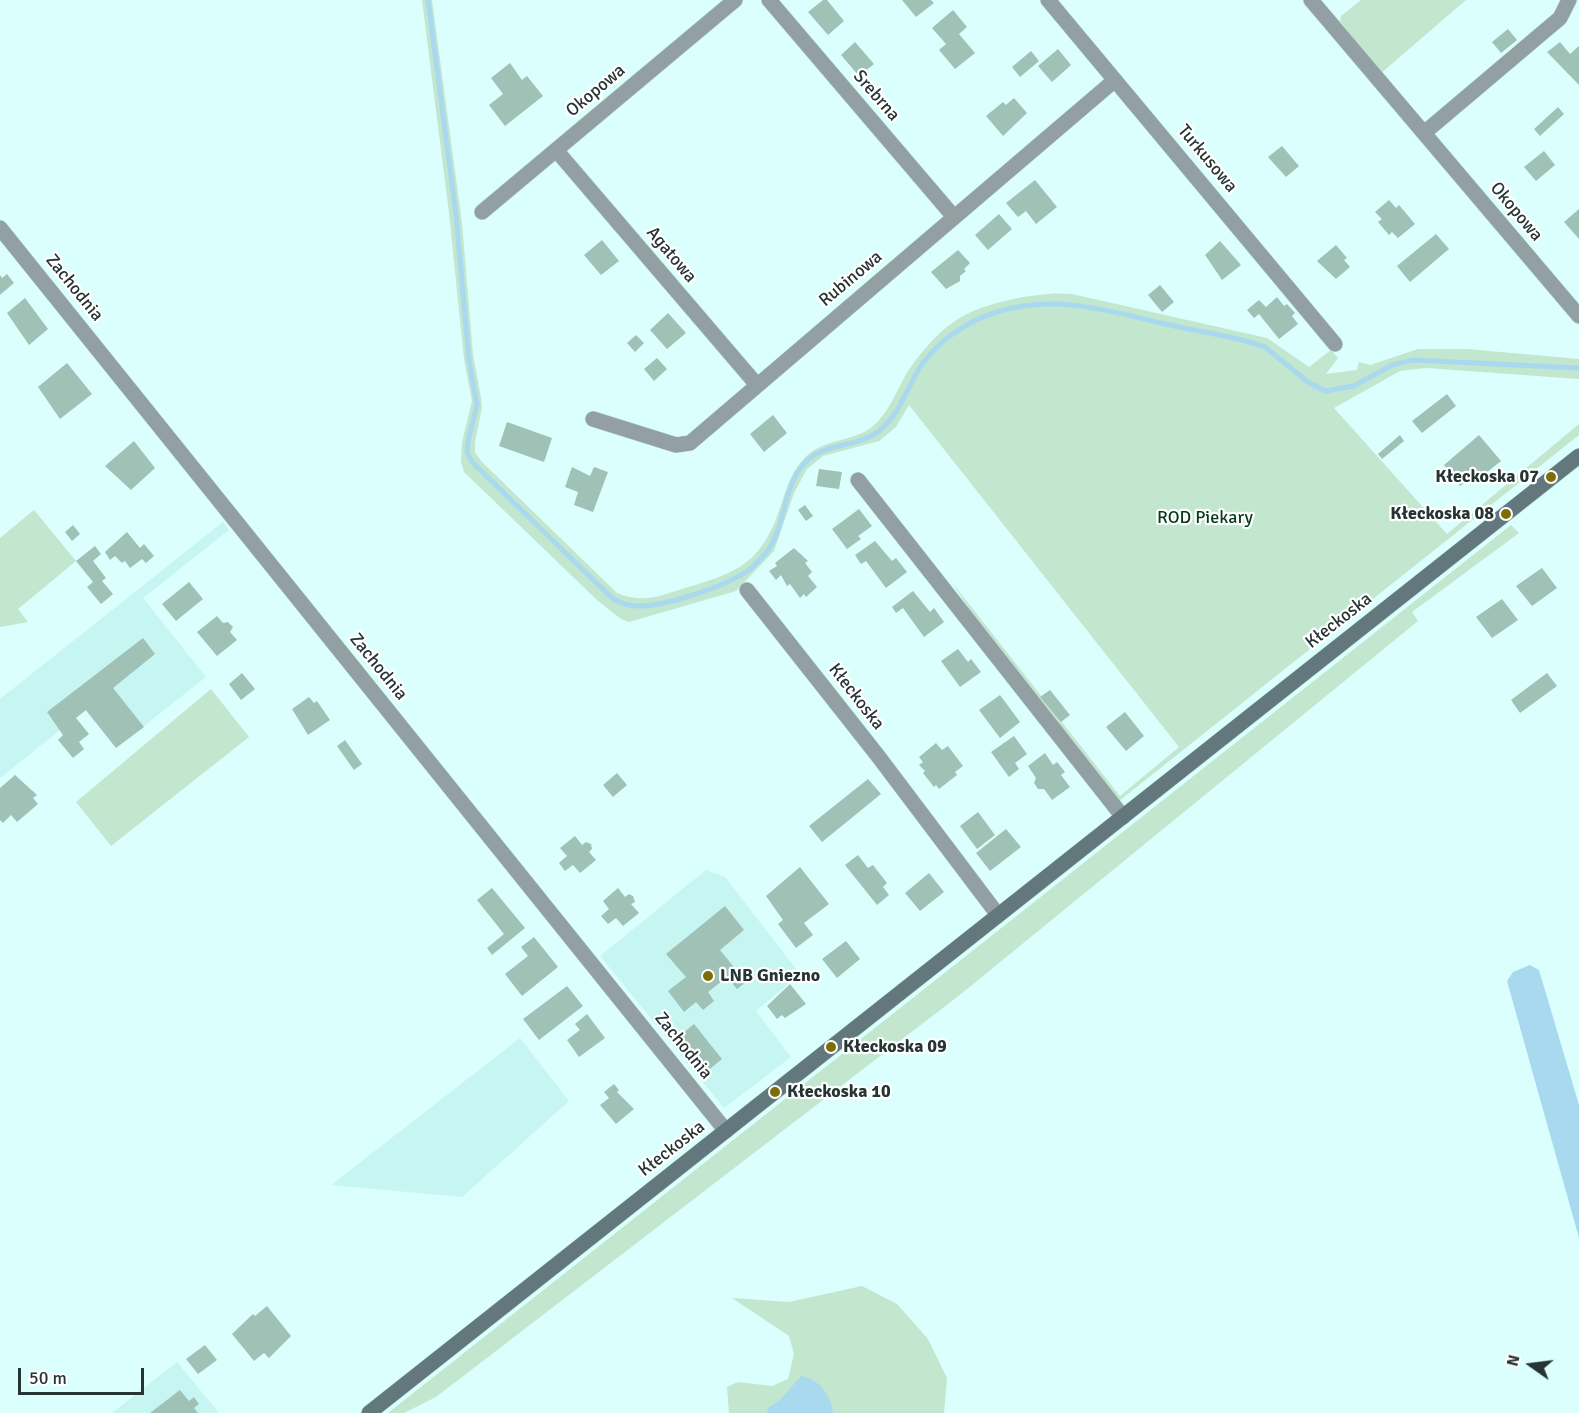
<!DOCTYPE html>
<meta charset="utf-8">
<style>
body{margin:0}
#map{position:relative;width:1579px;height:1413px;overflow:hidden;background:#dafffc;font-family:Signika,sans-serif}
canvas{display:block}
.north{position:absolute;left:1501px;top:1335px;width:60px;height:60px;-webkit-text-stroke:4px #fff;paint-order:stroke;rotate:284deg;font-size:16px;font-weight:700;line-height:24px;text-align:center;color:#263433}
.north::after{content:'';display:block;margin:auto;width:21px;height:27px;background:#263433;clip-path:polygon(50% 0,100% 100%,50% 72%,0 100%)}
.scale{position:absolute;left:18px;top:1368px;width:126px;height:27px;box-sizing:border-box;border:3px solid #263433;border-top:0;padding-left:8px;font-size:18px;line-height:21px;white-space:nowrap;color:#263433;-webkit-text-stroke:4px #fff;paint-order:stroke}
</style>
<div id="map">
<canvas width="1579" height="1413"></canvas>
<div class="north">N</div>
<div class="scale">50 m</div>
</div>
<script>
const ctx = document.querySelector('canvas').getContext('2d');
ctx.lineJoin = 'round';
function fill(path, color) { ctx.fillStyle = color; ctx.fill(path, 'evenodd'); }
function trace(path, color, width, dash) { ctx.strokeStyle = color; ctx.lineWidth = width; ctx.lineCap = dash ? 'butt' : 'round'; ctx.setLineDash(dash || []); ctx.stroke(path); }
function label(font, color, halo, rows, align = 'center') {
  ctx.font = font + ' Signika,sans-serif'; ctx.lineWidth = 4.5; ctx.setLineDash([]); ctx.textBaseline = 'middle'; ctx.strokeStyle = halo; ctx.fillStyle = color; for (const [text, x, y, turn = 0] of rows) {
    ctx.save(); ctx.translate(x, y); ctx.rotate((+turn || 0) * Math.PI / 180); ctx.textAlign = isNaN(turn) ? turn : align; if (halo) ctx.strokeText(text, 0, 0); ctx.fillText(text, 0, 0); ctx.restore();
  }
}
fill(new Path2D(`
 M 223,522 L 229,530 L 143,598 L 206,677 L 116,748 L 85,710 L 0,778 L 0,699 Z
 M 706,870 L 725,877 L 800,974 L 756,1011 L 791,1057 L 724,1108 L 600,956 Z
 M 520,1038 L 569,1101 L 462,1197 L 331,1185 Z
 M 177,1362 L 219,1413 L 112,1413 Z`), '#c6f5f2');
fill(new Path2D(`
 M 422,0 L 432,0 L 462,223 L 473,354 L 481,398 L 482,408 L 475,442 L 475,452 L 481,461 L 617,593 C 641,603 658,597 682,589 C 733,574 760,566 779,511 C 785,494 789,476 801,462 C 822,436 852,444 873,426 C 890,411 896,391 907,373 C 921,351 942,327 965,315 C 992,301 1042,291 1072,294 L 1267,338 L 1309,367 L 1331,350 L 1338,358 L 1326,374 L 1357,370 L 1359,362 L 1370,365 L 1418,349 L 1467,349 L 1579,359 L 1579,379 L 1426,368 L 1400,371 L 1334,408 L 1447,534 L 1579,424 L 1579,435 L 1119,801 L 979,623 L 950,580 L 1120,796 L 1179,747 L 909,405 L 896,427 L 879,441 L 823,456 L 807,469 L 794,493 L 774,551 L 736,591 L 629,622 L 621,619 L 597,600 L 464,472 L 461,462 L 462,442 L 472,401 L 464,359 L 449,213 Z
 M 1361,0 L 1466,0 L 1380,74 L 1340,21 L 1341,16 Z
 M 34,510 L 76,561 L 18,609 L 28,622 L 0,627 L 0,538 Z
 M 1511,525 L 1519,533 L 1412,612 L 1418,621 L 961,994 L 436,1397 L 404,1413 L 388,1413 Z
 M 211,689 L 249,737 L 111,846 L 76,802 Z
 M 862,1286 L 897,1304 L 928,1339 L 947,1378 L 944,1413 L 729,1413 L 727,1387 L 738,1382 L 772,1386 L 788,1379 L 794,1354 L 789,1336 L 732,1298 L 789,1302 Z`), '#c3e6ce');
fill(new Path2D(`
 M 1530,965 L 1539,970 L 1579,1105 L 1579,1238 L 1507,981 L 1513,972 Z
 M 801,1376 C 818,1378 832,1396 833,1413 L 767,1413 L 768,1408 L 781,1399 Z`), '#a9d9ef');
trace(new Path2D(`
 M 428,0 L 456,215 L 469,360 L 477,405 L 468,441 L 467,452 L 472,462 L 612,598 C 617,601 623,604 629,605 C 656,611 726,586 749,570 C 756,565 763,556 768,550 C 785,526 783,490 802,466 C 822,441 856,449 879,431 C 897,417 905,394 916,374 C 933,344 964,322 997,312 C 1049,296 1096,307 1148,320 C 1180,328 1213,333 1246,341 L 1265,347 L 1308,382 L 1325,391 L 1354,386 L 1392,365 L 1413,360 L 1579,368`), '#a9d9ef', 5);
fill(new Path2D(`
 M 823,0 L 827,0 L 844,21 L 828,35 L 808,12 Z
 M 902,0 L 931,0 L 934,3 L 916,17 Z
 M 953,10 L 967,27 L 959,34 L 975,53 L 955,69 L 939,50 L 946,44 L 932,28 Z
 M 1508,29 L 1517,40 L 1501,53 L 1492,42 Z
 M 855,42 L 874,64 L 859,76 L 841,55 Z
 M 1560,42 L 1570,54 L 1579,46 L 1579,85 L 1547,52 Z
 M 1058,49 L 1071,65 L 1052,82 L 1038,66 Z
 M 1031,51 L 1039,61 L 1020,77 L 1012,67 Z
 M 510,63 L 522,80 L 527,76 L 543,96 L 505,126 L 489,105 L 503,94 L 491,78 Z
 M 1014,98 L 1027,113 L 1003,136 L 986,116 L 1003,102 L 1006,105 Z
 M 1558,107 L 1564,114 L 1540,136 L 1534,129 Z
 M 1282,146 L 1299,166 L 1286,177 L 1268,157 Z
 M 1544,151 L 1555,165 L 1536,181 L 1524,167 Z
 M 1035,180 L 1057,207 L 1036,224 L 1026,211 L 1018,217 L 1006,203 Z
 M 1389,200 L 1396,208 L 1399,205 L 1415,224 L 1398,238 L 1392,232 L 1389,235 L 1378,222 L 1382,219 L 1375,212 Z
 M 1579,209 L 1579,239 L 1564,222 Z
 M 999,214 L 1012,229 L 988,250 L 975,235 Z
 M 1436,234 L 1449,249 L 1410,282 L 1397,266 Z
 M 602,240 L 619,261 L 601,275 L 584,255 Z
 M 1220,241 L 1241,265 L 1222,280 L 1205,255 Z
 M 1336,245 L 1347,258 L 1344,260 L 1350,267 L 1336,279 L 1317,261 Z
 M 958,250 L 970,263 L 964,269 L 966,271 L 960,276 L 960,281 L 946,289 L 931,272 Z
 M 7,274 L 14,283 L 0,295 L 0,275 L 2,278 Z
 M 1160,285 L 1174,302 L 1162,312 L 1148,295 Z
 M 1277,297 L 1284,306 L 1287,304 L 1295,313 L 1292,316 L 1298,324 L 1279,339 L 1259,314 L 1254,318 L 1247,310 L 1259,300 L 1266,307 Z
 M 25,298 L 48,329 L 29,345 L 7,313 Z
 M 668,313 L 686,333 L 667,349 L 650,330 Z
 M 636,335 L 644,343 L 635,352 L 627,343 Z
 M 657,358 L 667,369 L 654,381 L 644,369 Z
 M 67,363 L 92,394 L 60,419 L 38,387 Z
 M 1447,394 L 1456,406 L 1422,433 L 1412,421 Z
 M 773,415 L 787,433 L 764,452 L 750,434 Z
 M 507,422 L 552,438 L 544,462 L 499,446 Z
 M 1400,435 L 1404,441 L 1382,459 L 1378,454 Z
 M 1479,435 L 1501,461 L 1476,481 L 1473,476 L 1460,486 L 1444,465 Z
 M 134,441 L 155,468 L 131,490 L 105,466 Z
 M 572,467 L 590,476 L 594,467 L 608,472 L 593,512 L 574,505 L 578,492 L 565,487 Z
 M 819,469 L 842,472 L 839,489 L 816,486 Z
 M 805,505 L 813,516 L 806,521 L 798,510 Z
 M 859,509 L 872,526 L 858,536 L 861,539 L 847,549 L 832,529 Z
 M 73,525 L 80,534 L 72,541 L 65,532 Z
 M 127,532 L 140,548 L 144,544 L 154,556 L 146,563 L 142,559 L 130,568 L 125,561 L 122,563 L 115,556 L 110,560 L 105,552 Z
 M 875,541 L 892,561 L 896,558 L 907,572 L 886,588 L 866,561 L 861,564 L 855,555 Z
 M 95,546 L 101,554 L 93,561 L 106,578 L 102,581 L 113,594 L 101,604 L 87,587 L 93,582 L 76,561 Z
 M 794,548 L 808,561 L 805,563 L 812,572 L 808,576 L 817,587 L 806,597 L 804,594 L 800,598 L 790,584 L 787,586 L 781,575 L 776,580 L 769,571 L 777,566 L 775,563 Z
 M 1542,568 L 1557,588 L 1532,606 L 1516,586 Z
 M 189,582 L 203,599 L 176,621 L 162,604 Z
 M 913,591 L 930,612 L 934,608 L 944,622 L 924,637 L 903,608 L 896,613 L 892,607 Z
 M 1502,599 L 1518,620 L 1492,638 L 1476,617 Z
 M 217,616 L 223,623 L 228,622 L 233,627 L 230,632 L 237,640 L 217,656 L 197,632 Z
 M 143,638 L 155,654 L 113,688 L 144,727 L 116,748 L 86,710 L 76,718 L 89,734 L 79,742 L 84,749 L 73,758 L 58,740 L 63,735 L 47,712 Z
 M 958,649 L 968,662 L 971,659 L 981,672 L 960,687 L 941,661 Z
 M 242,673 L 255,689 L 241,700 L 229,684 Z
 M 1547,673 L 1557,686 L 1520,713 L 1511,700 Z
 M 1050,690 L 1070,715 L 1061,722 L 1040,697 Z
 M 1000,695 L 1020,722 L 1000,738 L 979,710 Z
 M 309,697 L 314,703 L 317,701 L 330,720 L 308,735 L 292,709 Z
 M 1125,712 L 1144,736 L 1126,751 L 1106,727 Z
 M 1014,736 L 1027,754 L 1015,763 L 1019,769 L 1009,777 L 991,752 Z
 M 345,740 L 362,764 L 354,770 L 337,746 Z
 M 936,743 L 942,750 L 948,746 L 963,766 L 955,772 L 957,775 L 939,789 L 936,785 L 934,787 L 923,773 L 925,771 L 919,765 L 923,762 L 919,757 Z
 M 1045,753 L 1053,765 L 1057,762 L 1065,772 L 1061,775 L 1070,787 L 1052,800 L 1044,789 L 1038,789 L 1034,783 L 1036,778 L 1028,766 Z
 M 617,773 L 627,785 L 613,797 L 603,785 Z
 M 15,775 L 37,795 L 33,798 L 38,804 L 17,822 L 11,815 L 3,823 L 0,820 L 0,788 Z
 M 868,779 L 881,794 L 822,842 L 809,826 Z
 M 978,812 L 995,835 L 977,849 L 960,826 Z
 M 1006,829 L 1021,847 L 990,871 L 976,853 Z
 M 575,836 L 582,845 L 586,842 L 591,844 L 592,849 L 589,852 L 596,860 L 580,873 L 573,865 L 565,871 L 559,863 L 567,856 L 560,848 Z
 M 858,855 L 868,868 L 873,865 L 887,883 L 883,887 L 889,895 L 877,905 L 845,865 Z
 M 800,867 L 829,904 L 804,923 L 813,935 L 796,948 L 778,924 L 783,920 L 766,896 Z
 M 929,873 L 944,892 L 920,911 L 905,893 Z
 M 492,888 L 525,928 L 492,955 L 487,948 L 504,934 L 477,900 Z
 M 618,888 L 625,897 L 629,894 L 633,896 L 635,902 L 631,904 L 639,913 L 623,926 L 616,918 L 608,924 L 601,916 L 609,909 L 603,901 Z
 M 725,906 L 744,930 L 720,950 L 746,982 L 737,989 L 727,977 L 708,992 L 714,1001 L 703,1010 L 696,1002 L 684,1012 L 668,991 L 686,977 L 666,954 Z
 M 534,937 L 558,967 L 522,996 L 505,974 L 528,956 L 521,947 Z
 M 846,941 L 860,959 L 837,978 L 822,959 Z
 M 790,984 L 806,1004 L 785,1018 L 782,1015 L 777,1019 L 767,1006 Z
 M 567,986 L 583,1006 L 539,1040 L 523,1019 Z
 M 587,1014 L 605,1038 L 579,1057 L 567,1040 L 580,1030 L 575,1024 Z
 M 694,1024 L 722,1059 L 706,1072 L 678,1037 Z
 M 614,1084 L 619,1090 L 617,1092 L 634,1109 L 616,1124 L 600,1105 L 609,1098 L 604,1092 Z
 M 267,1306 L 291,1336 L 269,1358 L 264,1353 L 254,1361 L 232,1334 L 253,1314 L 255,1316 Z
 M 205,1345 L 217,1360 L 198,1374 L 186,1359 Z
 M 180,1390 L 189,1401 L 194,1397 L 199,1404 L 194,1408 L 198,1413 L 150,1413 Z`), '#a0c1b6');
const minor = new Path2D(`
 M 769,0 L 954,217
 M 1048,0 L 1335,344
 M 1311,0 L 1579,316
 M 1424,133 L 1560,18 L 1569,0
 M 556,150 L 757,385
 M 482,212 L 735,0
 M 0,228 L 726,1131
 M 593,419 L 676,445 L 690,443 L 1115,80
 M 858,480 L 1123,817
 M 747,590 L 878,756 L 998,915`);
const secondary = new Path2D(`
 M 369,1413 L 1579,456`);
trace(minor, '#badad8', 16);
trace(secondary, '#badad8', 16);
trace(minor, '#92a0a3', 15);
trace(secondary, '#62787c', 15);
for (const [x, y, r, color] of [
 [1551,477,6,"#7c6d08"],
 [1506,514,6,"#7c6d08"],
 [708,976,6,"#7c6d08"],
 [831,1047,6,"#7c6d08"],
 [775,1092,6,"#7c6d08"]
]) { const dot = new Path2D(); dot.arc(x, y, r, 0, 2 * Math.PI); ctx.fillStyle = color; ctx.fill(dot); trace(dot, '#fff', 2); }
label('18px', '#263433', '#fff', [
 ["Okopowa",596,91,-40],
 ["Srebrna",876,96,49],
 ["Turkusowa",1207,159,50],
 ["Okopowa",1516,212,50],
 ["Agatowa",671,255,50],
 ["Rubinowa",851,279,-40],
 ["Zachodnia",74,288,51],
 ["Kłeckoska",1339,621,-38],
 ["Zachodnia",378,667,51],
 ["Kłeckoska",856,697,52],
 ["Zachodnia",683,1046,51],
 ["Kłeckoska",672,1149,-38]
]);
label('bold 18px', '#263433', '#fff', [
 ["Kłeckoska 07",1539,477,"right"],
 ["Kłeckoska 08",1494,514,"right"],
 ["LNB Gniezno",720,976],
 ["Kłeckoska 09",843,1047],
 ["Kłeckoska 10",787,1092]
], 'left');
label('18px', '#06391e', '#fff', [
 ["ROD Piekary",1205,518]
]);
</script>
